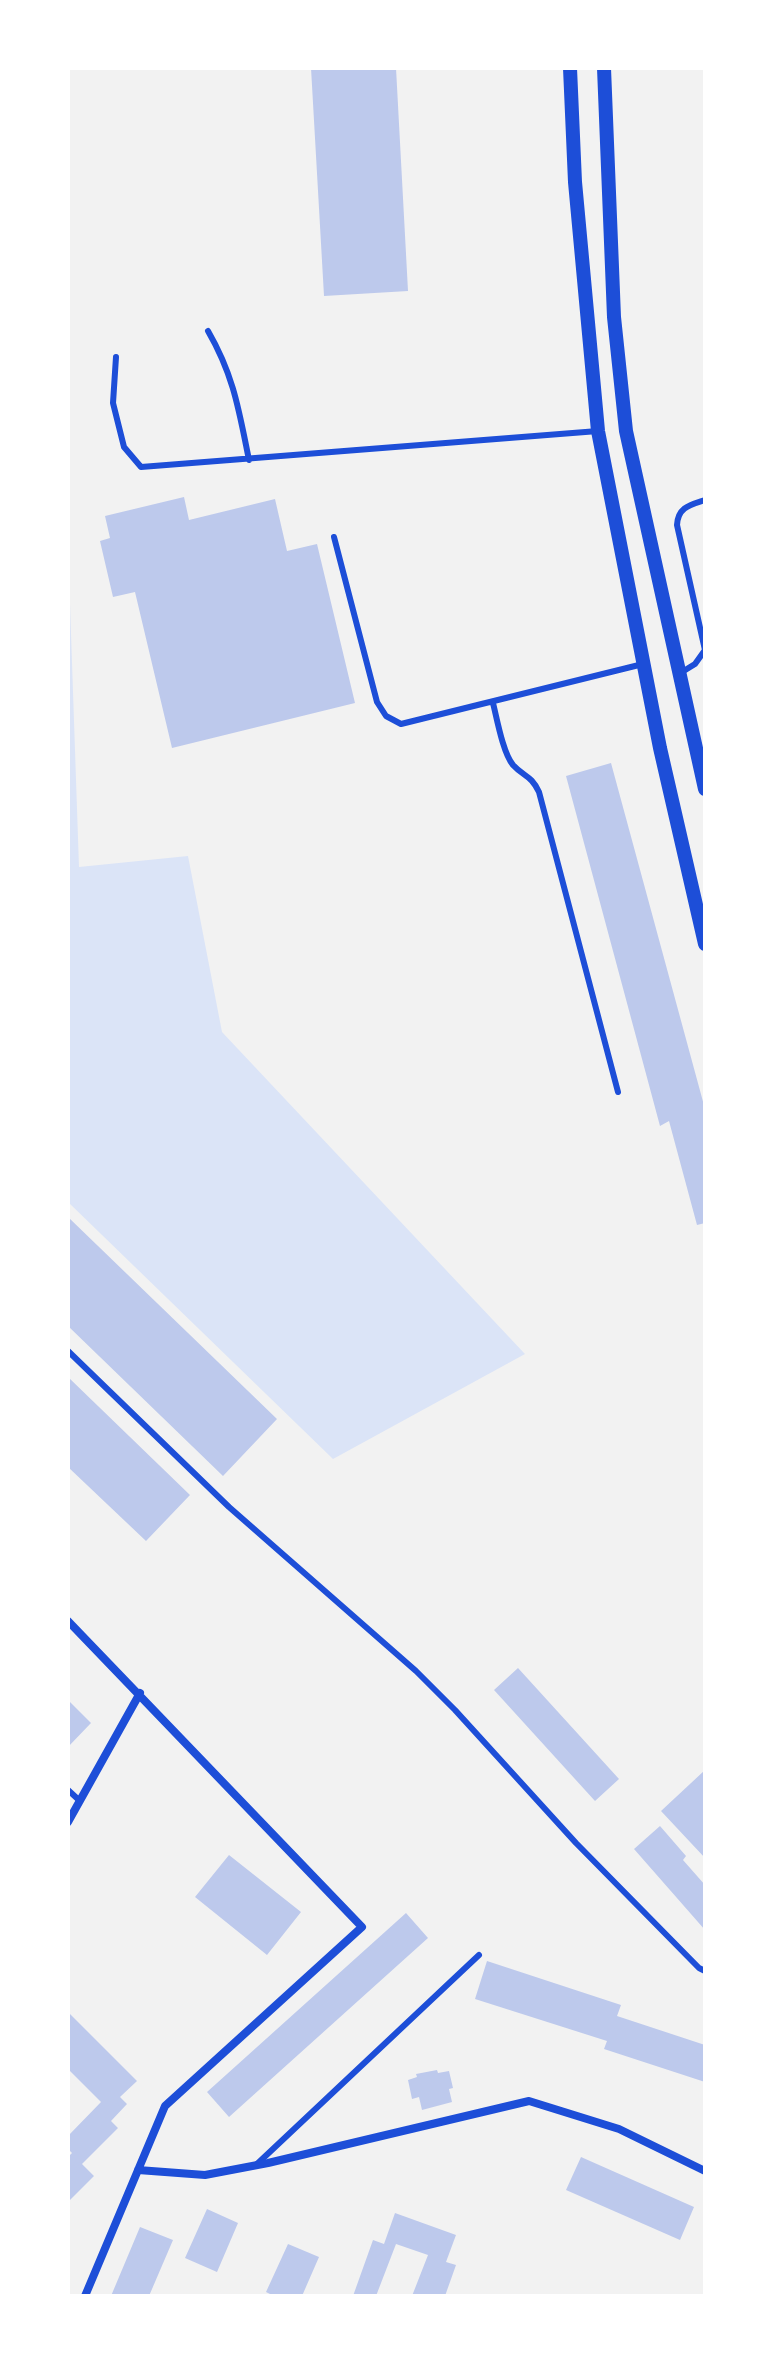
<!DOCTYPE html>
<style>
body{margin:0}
#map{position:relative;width:773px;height:2364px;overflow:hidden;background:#f2f2f2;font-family:Raleway,sans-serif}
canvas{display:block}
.frame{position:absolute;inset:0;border:70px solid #fff;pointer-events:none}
</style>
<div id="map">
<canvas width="773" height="2364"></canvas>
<div class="frame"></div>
</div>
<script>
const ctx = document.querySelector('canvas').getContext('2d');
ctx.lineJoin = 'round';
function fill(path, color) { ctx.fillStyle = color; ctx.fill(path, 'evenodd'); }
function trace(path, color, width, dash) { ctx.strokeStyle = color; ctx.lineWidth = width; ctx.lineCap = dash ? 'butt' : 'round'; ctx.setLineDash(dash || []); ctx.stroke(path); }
fill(new Path2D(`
 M 68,546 L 79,867 L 188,856 L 222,1032 L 525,1354 L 333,1459 L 68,1202 Z`), '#dbe4f7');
fill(new Path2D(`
 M 311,68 L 396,68 L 408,291 L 324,296 Z
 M 184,497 L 189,520 L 275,499 L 287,551 L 317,544 L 355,703 L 172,748 L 135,592 L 113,597 L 100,541 L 110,538 L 105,516 Z
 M 611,763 L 705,1109 L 705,1223 L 697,1225 L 669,1121 L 660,1126 L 566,776 Z
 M 68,1217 L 277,1419 L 223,1476 L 68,1326 Z
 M 68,1377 L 190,1495 L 146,1541 L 68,1467 Z
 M 518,1668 L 619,1779 L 595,1801 L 494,1690 Z
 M 68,1700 L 91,1723 L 68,1747 Z
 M 705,1770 L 705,1858 L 661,1811 Z
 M 660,1826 L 686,1856 L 683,1860 L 705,1885 L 705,1930 L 634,1849 Z
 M 229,1855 L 301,1912 L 267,1955 L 195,1897 Z
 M 406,1913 L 428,1938 L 229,2117 L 207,2092 Z
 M 487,1961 L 621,2005 L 617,2016 L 705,2045 L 705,2082 L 604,2049 L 607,2041 L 475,1999 Z
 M 68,2012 L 137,2081 L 120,2097 L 127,2104 L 111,2121 L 118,2128 L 82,2164 L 94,2176 L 68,2202 L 68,2157 L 72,2153 L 68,2149 L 68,2136 L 101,2102 L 68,2069 Z
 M 437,2070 L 438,2073 L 449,2071 L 453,2088 L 449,2089 L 452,2102 L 422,2110 L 419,2097 L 412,2099 L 408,2080 L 417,2077 L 416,2074 Z
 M 581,2157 L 694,2207 L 680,2240 L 566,2190 Z
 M 207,2209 L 238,2223 L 217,2272 L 185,2258 Z
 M 395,2213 L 456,2235 L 446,2262 L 456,2265 L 445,2296 L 412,2296 L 428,2255 L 396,2244 L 376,2296 L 353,2296 L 373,2240 L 384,2244 Z
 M 140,2227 L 173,2240 L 149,2296 L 111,2296 Z
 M 288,2244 L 319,2257 L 302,2296 L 274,2296 L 266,2292 Z`), '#bdc9ec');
trace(new Path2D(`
 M 208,331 C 234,376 239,411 249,460
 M 116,357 L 113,403 L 124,447 L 141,467 L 598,431
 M 334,537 L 377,702 L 386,716 L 401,724 L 643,664
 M 682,672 L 695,664 L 705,650 L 677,525 C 678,507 690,505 705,500
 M 493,703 C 497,719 503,753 513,765 C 524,777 531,775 539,792 L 618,1092
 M 68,1351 L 229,1507 L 416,1671 L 455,1710 L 576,1843 L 699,1968 L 705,1971
 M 68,1790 L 80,1801
 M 257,2164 L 479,1955`), '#1d4ed8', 6);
trace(new Path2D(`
 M 68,1621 L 362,1927 L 165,2106 L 85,2296
 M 68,1822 L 140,1693
 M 138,2170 L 205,2175 L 268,2163 L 529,2101 L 619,2129 L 705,2171`), '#1d4ed8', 8);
trace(new Path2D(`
 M 570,68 L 575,182 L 598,431 L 660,748 L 705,944
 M 604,68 L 614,317 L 626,431 L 705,789`), '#1d4ed8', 14);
</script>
